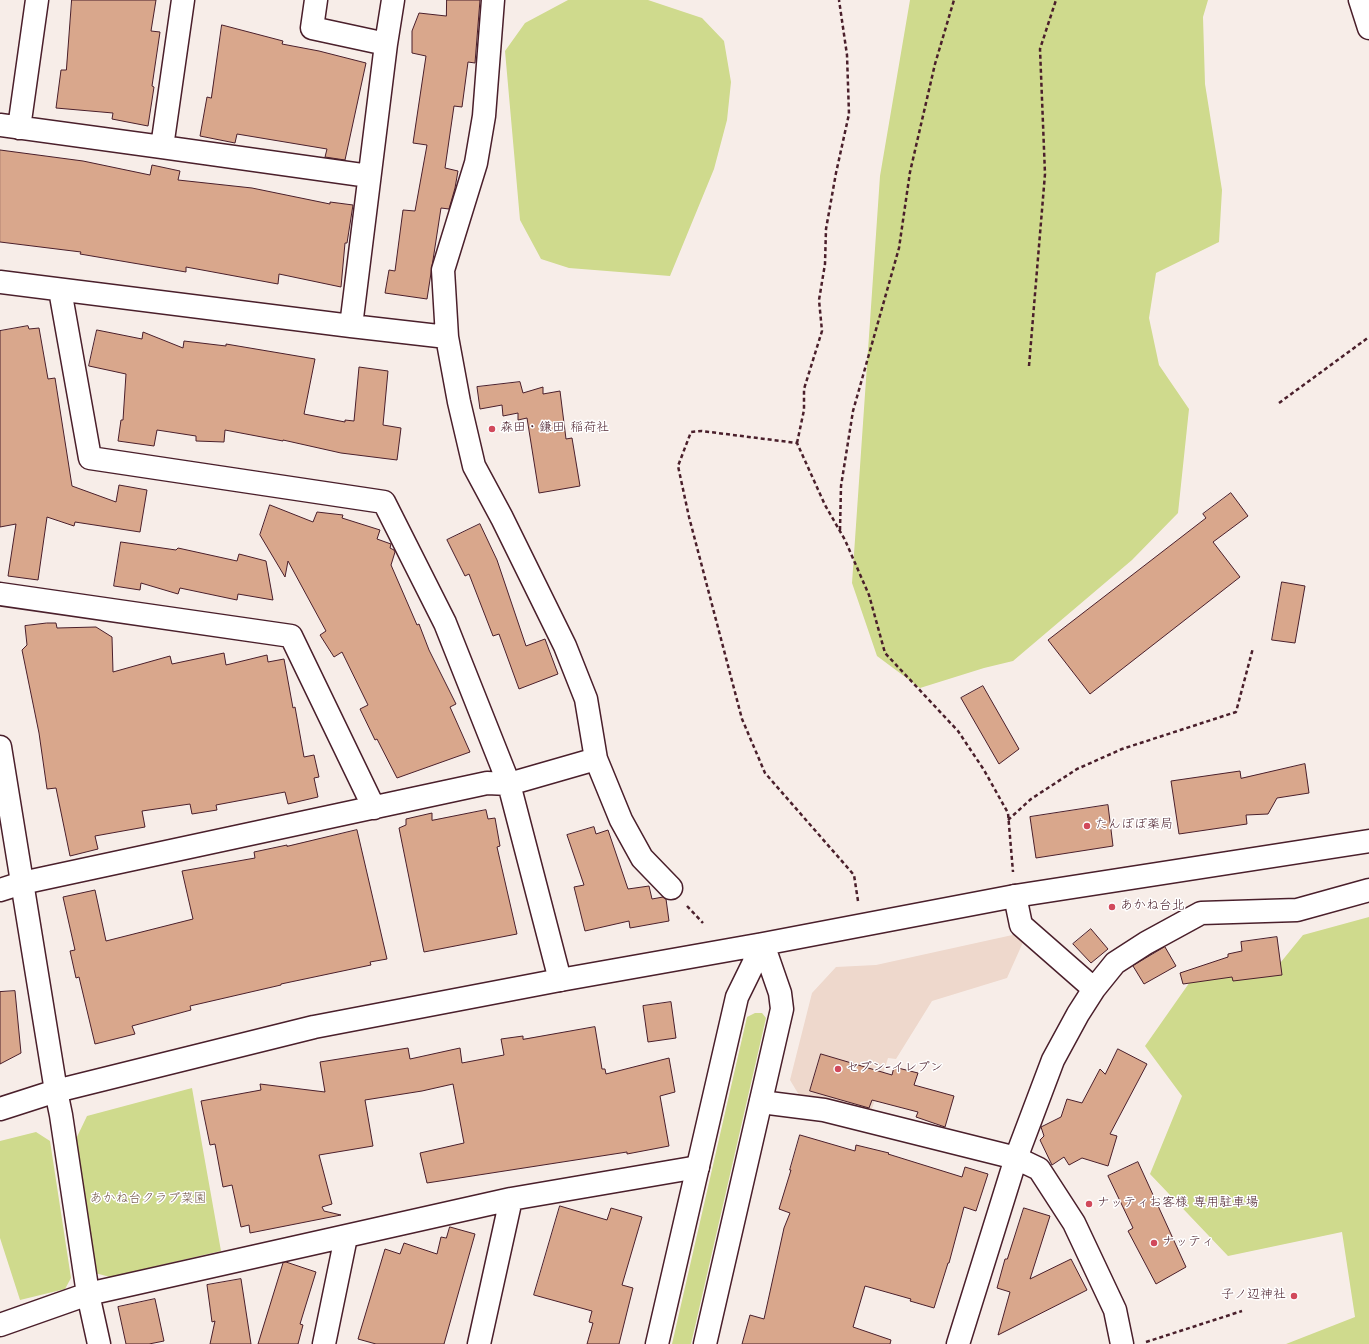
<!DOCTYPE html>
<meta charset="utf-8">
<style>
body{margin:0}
canvas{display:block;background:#f7ede8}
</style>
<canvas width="1369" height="1344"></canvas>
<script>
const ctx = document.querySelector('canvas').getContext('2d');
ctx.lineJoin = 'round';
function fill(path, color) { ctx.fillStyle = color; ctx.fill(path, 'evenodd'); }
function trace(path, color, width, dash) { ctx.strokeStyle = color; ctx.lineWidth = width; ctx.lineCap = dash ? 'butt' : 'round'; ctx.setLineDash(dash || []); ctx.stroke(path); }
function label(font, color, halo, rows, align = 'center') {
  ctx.font = font + ' Kalam,"Klee One",sans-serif'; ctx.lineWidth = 3; ctx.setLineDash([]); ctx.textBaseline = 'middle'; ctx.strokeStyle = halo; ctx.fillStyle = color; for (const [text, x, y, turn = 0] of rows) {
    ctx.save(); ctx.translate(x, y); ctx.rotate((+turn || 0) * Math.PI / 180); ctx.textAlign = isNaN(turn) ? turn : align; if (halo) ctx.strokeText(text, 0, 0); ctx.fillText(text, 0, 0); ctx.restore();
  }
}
fill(new Path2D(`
 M 1017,934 L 1024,940 L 1007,978 L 932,1001 L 896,1059 L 888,1058 L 871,1112 L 799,1095 L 790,1080 L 812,993 L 836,967 L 876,965 Z`), '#eed8cc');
fill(new Path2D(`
 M 568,0 L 648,0 L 702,18 L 724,41 L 731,82 L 727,120 L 714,169 L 670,276 L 569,268 L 541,259 L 520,220 L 505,51 L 525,23 Z
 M 910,0 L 1208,0 L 1203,17 L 1205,84 L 1222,190 L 1219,242 L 1156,273 L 1149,318 L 1159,365 L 1189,409 L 1178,513 L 1132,560 L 1013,661 L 984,668 L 920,688 L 877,656 L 852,583 L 880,176 Z
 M 1369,917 L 1369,1344 L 1286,1344 L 1355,1317 L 1342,1232 L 1228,1256 L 1150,1174 L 1182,1096 L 1145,1046 L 1192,979 L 1272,973 L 1303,935 Z
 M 755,1013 L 762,1013 L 766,1018 L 691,1344 L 672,1344 L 747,1017 Z
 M 192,1088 L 221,1251 L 110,1277 L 95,1273 L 76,1139 L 87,1116 Z
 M 36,1132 L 50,1141 L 71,1278 L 65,1289 L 20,1300 L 0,1238 L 0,1141 Z`), '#cfda8d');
const building = new Path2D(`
 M 72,0 L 156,0 L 151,31 L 160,32 L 152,86 L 154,87 L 148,126 L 112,119 L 113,113 L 56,108 L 61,70 L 66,70 Z
 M 447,0 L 480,0 L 475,63 L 468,62 L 462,107 L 454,106 L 445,168 L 458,171 L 455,188 L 449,209 L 441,208 L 427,299 L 385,293 L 389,270 L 395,271 L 403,210 L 415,211 L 427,145 L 413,143 L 426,56 L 412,53 L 412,31 L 419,13 L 446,16 Z
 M 222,25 L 283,41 L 282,44 L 319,51 L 366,63 L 345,160 L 325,157 L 327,149 L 237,134 L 235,143 L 200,136 L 207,97 L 211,98 Z
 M 0,150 L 83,161 L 150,175 L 152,165 L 180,171 L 178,180 L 252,188 L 330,204 L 330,202 L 353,205 L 347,243 L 345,243 L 341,287 L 279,274 L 278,284 L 186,267 L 186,272 L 80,254 L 81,252 L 0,242 Z
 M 28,326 L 29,329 L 39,328 L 48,379 L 55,378 L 72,486 L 116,502 L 119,485 L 147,490 L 140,532 L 75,522 L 74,526 L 47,517 L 38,580 L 8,576 L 16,524 L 0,527 L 0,331 Z
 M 97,330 L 142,339 L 143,332 L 183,348 L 184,341 L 226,346 L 226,344 L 315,359 L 304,414 L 345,422 L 345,420 L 354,421 L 359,367 L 388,371 L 383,425 L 401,428 L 397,460 L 341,453 L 283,440 L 283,441 L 225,430 L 224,442 L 196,441 L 196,436 L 157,430 L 154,446 L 118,441 L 121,420 L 123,420 L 126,374 L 89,366 Z
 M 520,382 L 523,393 L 543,387 L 543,394 L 560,391 L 566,439 L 572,438 L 580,486 L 539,493 L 527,418 L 518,420 L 518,413 L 503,416 L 502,405 L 480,409 L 477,387 Z
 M 1231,493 L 1248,516 L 1213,542 L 1240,577 L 1090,694 L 1048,640 L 1206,518 L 1203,514 Z
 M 270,505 L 313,522 L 317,512 L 343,515 L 342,518 L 380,530 L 377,539 L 391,544 L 390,548 L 394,550 L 395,552 L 391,565 L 417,625 L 419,624 L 429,650 L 456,704 L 450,707 L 470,752 L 397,778 L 377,739 L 375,740 L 360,709 L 368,705 L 342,652 L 334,657 L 320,635 L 326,631 L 288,561 L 285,577 L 260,535 Z
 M 480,524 L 497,560 L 526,646 L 545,639 L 558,674 L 519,689 L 499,634 L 493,636 L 469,574 L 465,576 L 447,540 Z
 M 121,542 L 176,550 L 178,548 L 237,561 L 239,554 L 266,561 L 273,600 L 238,594 L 237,600 L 180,588 L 178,594 L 141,583 L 140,590 L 114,586 Z
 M 1282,582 L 1305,586 L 1295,643 L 1272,640 Z
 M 47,623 L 56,623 L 57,628 L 96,627 L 112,637 L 113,672 L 170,656 L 172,664 L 224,653 L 226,665 L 267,655 L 268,662 L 284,659 L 293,708 L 295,707 L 304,757 L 314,755 L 319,777 L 314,778 L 318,797 L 288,804 L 285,792 L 216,805 L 217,810 L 192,814 L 190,804 L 142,811 L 145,827 L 95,836 L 98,849 L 70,856 L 56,788 L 47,789 L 39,733 L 22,650 L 27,645 L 25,626 Z
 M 983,686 L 1019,749 L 999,764 L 961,698 Z
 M 1305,764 L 1309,793 L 1277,798 L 1268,814 L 1246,815 L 1247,824 L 1179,834 L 1171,781 L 1240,771 L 1241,778 Z
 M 1108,805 L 1113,846 L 1036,858 L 1030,817 Z
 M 486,810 L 488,819 L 495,818 L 500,846 L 497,847 L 517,934 L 424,952 L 399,828 L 406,825 L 406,819 L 432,813 L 432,820 Z
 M 594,827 L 596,834 L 608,830 L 628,889 L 649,886 L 652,899 L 663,897 L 666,899 L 669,921 L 630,928 L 629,921 L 585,931 L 574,887 L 584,885 L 567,835 Z
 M 357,830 L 387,959 L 370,962 L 371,965 L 281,984 L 281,985 L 190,1006 L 191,1010 L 132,1026 L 135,1034 L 95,1044 L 79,977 L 76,978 L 70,951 L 75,950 L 63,897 L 95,890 L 106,941 L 193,919 L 182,871 L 255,858 L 254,852 L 287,845 L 287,846 Z
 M 1091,929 L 1108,949 L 1091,963 L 1073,944 Z
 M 1277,937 L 1282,975 L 1233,981 L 1232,977 L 1183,984 L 1180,973 L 1228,957 L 1228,954 L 1242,951 L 1241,942 Z
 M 1165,947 L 1176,966 L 1144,984 L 1133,966 Z
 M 15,991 L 21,1053 L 0,1064 L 0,992 Z
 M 671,1002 L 676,1038 L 648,1042 L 643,1006 Z
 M 595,1027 L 602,1069 L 605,1069 L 606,1074 L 669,1058 L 675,1092 L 660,1096 L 669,1146 L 627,1154 L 627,1152 L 427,1183 L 420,1153 L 464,1143 L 453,1084 L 422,1091 L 365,1100 L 373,1146 L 319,1155 L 332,1204 L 322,1207 L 324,1211 L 341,1215 L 250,1233 L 249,1225 L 241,1227 L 232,1185 L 223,1187 L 215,1144 L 210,1145 L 201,1101 L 261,1090 L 260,1084 L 325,1092 L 320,1062 L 408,1048 L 410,1059 L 460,1048 L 462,1063 L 504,1055 L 501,1039 L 523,1036 L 523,1039 Z
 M 1118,1049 L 1147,1064 L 1110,1134 L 1117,1136 L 1108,1166 L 1082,1158 L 1069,1165 L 1064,1157 L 1052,1165 L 1040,1140 L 1044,1136 L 1041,1127 L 1061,1117 L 1067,1099 L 1082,1103 L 1100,1069 L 1105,1074 Z
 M 821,1054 L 892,1075 L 894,1067 L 918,1073 L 914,1085 L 954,1096 L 945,1127 L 916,1117 L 918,1112 L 872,1100 L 869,1108 L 810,1091 Z
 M 800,1135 L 855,1151 L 856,1145 L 889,1153 L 888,1154 L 962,1177 L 965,1167 L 988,1174 L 976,1211 L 964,1207 L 949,1263 L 948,1263 L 934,1308 L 910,1301 L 911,1299 L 865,1286 L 853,1327 L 891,1340 L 890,1344 L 742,1344 L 750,1315 L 764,1319 L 784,1228 L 790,1213 L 779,1209 L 791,1170 L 790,1170 Z
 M 1138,1162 L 1186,1267 L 1156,1284 L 1128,1231 L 1133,1228 L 1108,1176 Z
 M 560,1206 L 607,1220 L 611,1208 L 642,1217 L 622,1285 L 633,1288 L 619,1344 L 587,1344 L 593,1323 L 589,1322 L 592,1311 L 534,1295 Z
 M 1024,1208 L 1050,1216 L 1030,1279 L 1071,1259 L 1087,1290 L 998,1335 L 1010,1292 L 997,1288 L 1005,1259 L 1007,1259 Z
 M 450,1227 L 475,1234 L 444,1344 L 376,1344 L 358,1339 L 385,1249 L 400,1254 L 404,1243 L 437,1254 L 441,1237 L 446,1238 Z
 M 286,1262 L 316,1272 L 300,1324 L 303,1325 L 298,1344 L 258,1344 L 283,1263 Z
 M 241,1279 L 251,1344 L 210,1344 L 215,1321 L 212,1322 L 207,1285 Z
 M 155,1299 L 164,1341 L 149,1344 L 126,1344 L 118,1307 Z`);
fill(building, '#d9a78c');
trace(building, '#4a1f2b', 1);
const minor = new Path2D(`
 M 316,0 L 312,28 L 386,44
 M 493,0 L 484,116 L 476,163 L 443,270 L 447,337 L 459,402 L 474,466 L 502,518 L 565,646 L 586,699 L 596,759 L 621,820 L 642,858 L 671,888
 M 1360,0 L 1369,28
 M 0,125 L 162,147 L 183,0
 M 19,128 L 37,0
 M 162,147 L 369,176
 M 0,282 L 351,326 L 447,337
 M 60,290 L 90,458 L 384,502 L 445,623 L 509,784 L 560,980
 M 351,326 L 386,44 L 393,0
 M 0,594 L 291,636 L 374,808
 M 0,890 L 22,883 L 487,783 L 509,784 L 596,759
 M 1015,896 L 1021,925 L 1094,989
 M 56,1091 L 61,1115 L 88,1294 L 99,1344
 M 761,1102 L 824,1110 L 1016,1158 L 1039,1169 L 1074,1223 L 1115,1310 L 1122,1344
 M 0,1325 L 88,1294 L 511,1199 L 698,1167
 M 324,1344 L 346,1237
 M 479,1344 L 511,1199
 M 958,1344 L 1016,1158 L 1053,1060 L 1078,1014 L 1094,989 L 1115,963 L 1146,943 L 1201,913 L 1297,910 L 1369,890`);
const tertiary = new Path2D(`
 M 0,747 L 56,1091
 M 0,1109 L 56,1091 L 314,1027 L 560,980 L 763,944 L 1015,896 L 1369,841
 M 657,1344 L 737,997 L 763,944
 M 705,1344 L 782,1009 L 780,993 L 763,944`);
trace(minor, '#4a1f2b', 25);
trace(tertiary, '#4a1f2b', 25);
trace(new Path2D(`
 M 1029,366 L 1045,174 L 1040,49 L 1056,0
 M 1279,403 L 1369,337
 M 797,443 L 804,410 L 804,389 L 822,331 L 819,300 L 825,264 L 826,229 L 836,173 L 849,114 L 847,55 L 839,0
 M 840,530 L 841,486 L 853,411 L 899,248 L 910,172 L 935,64 L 954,0
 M 1008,820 L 1031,799 L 1077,769 L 1122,749 L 1236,712 L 1253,648
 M 858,901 L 854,875 L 765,773 L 742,719 L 689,517 L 678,466 L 691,432 L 702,431 L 797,443 L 825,505 L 845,540 L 869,595 L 885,653 L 958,731 L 984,770 L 1008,813 L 1013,872
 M 687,906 L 703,923
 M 1146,1342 L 1242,1311`), '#4a1f2b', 2.5, [4, 3]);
trace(minor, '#fff', 22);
trace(tertiary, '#fff', 22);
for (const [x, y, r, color] of [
 [492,429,4,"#d1495b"],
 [1087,826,4,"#d1495b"],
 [1112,907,4,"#d1495b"],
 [838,1069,4,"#d1495b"],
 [1089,1204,4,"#d1495b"],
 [1154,1243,4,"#d1495b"],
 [1294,1296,4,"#d1495b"]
]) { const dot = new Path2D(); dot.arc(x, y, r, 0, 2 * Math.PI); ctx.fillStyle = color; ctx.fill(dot); trace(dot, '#fff', 1.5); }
label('13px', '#4a1f2b', '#fff', [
 ["森田・鎌田 稲荷社",500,429],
 ["たんぽぽ薬局",1095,826],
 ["あかね台北",1120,907],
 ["セブン-イレブン",846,1069],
 ["ナッティお客様 専用駐車場",1097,1204],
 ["ナッティ",1162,1243],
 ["子ノ辺神社",1286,1296,"right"]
], 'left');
label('13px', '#725748', '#fff', [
 ["あかね台クラブ菜園",148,1200]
]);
</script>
